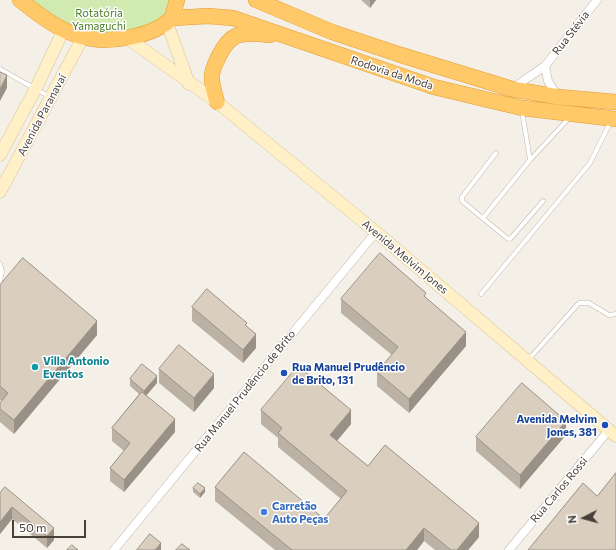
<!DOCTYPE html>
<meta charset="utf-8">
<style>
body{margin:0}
#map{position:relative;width:616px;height:550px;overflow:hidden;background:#f4f0e8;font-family:Commissioner,sans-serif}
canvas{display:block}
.north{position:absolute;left:564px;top:498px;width:40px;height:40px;-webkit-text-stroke:3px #fff;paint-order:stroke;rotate:264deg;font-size:11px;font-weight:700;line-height:16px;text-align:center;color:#484036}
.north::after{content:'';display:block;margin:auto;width:14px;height:18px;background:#484036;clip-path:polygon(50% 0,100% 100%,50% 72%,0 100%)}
.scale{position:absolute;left:12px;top:520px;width:74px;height:18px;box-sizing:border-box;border:2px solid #484036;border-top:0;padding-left:5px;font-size:12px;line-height:14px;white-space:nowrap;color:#484036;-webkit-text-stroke:3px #fff;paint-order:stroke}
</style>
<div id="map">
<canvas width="616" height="550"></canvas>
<div class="north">N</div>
<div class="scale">50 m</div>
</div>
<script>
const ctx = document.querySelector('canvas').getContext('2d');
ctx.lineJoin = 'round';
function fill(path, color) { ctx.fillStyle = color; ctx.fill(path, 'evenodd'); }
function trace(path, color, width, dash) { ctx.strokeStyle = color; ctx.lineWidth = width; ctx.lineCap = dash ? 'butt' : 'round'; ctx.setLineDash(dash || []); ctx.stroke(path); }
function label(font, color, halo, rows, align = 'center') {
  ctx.font = font + ' Commissioner,sans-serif'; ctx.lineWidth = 3; ctx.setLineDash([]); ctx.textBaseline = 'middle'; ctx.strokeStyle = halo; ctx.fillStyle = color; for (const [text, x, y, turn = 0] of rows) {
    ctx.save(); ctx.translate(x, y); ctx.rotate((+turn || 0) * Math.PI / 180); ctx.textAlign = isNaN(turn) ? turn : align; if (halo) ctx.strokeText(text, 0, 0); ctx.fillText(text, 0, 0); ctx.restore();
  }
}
fill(new Path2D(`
 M 20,0 L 177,0 L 149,33 L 83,37 Z`), '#d1eaaf');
const lane = new Path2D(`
 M 0,69 L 50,97
 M 522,111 L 530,160
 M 496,153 L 462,197 L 462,201 L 508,239 L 511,238 L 543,201
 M 483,218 L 530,160 L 570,117
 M 0,264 L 2,271 L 0,282
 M 481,294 L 590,163 L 611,121
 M 529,359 L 579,303 L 589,303 L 609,315 L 616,314`);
const street = new Path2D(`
 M 545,66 L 548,81 L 558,97
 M 513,88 L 545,66 L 597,0
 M 114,550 L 376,232
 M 509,550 L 609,430`);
const secondary = new Path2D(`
 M 167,23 L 189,84
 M 126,37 L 217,102 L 376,232 L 616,436
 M 0,155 L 36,88 L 64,29
 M 0,192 L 83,37`);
const highway = new Path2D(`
 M 20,0 C 38,14 60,32 83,37 C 109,44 153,37 172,18
 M 256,0 L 332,32 L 401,55 L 512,89 L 559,97 L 616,102
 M 172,18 L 208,16 L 233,18 L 434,87 L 522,108 L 616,119
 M 172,18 L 177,0
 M 217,102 C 215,96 213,88 212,81 C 210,70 224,41 236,36 C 245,32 260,34 270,35`);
trace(lane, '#c0b8aa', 5);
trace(street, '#c0b8aa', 9);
trace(secondary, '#d6c396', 13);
trace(highway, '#e49d32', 16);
trace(lane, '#fff', 4);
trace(street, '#fff', 8);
trace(secondary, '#fff0c7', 12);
trace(highway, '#ffc868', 15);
fill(new Path2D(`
 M 361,0 L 376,0 L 370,8 Z
 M 0,285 L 97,335 L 14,434 L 0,422 L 0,403 L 2,401 L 0,400 Z
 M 426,298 L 466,346 L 409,413 L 377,386 L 377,372 L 392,355 L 341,313 L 341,299 Z
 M 192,307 L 247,327 L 256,348 L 243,363 L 192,321 Z
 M 159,369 L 214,388 L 194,412 L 159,383 Z
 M 130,379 L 157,383 L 146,396 L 175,432 L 124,492 L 110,481 L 110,468 L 124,451 L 112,441 L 112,428 L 139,394 L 130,386 Z
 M 261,410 L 351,424 L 337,441 L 368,466 L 479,537 L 468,550 L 435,550 L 424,541 L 417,550 L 275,550 L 215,501 L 215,487 L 324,519 L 341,499 L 278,447 L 278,438 L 261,424 Z
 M 566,435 L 520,489 L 476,451 L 476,437 Z
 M 193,488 L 205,492 L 200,498 L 193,492 Z
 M 0,493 L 54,540 L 47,548 L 12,519 L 0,534 Z`), '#bbb1a4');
fill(new Path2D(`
 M 370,0 L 376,0 L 370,8 Z
 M 7,75 L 7,88 L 0,101 L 0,89 Z
 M 97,321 L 97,335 L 14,434 L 14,420 Z
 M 466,332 L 466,346 L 409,413 L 409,399 Z
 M 256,334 L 256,348 L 243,363 L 243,350 Z
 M 214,374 L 214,388 L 194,412 L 194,398 Z
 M 157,376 L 157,383 L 144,398 L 144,391 Z
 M 351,410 L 351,424 L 330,449 L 330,435 Z
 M 175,419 L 175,432 L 124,492 L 124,480 Z
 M 566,421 L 566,435 L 520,489 L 520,475 Z
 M 205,488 L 205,492 L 200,498 L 200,494 Z
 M 12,507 L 12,519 L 0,534 L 0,522 Z
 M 479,523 L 479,537 L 468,550 L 457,550 Z
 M 54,528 L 54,540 L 47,548 L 47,536 Z
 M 424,528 L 424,541 L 417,550 L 406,550 Z
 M 161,543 L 161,550 L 155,550 Z`), '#999086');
const building = new Path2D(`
 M 0,72 L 7,75 L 0,89 Z
 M 380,253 L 426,293 L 424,296 L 466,332 L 409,399 L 377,372 L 398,347 L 341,299 Z
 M 23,258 L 97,321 L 14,420 L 0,409 L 0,403 L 8,393 L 0,386 L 0,285 Z
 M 207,289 L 247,323 L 245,325 L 256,334 L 243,350 L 192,307 Z
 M 179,345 L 214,374 L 194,398 L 159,369 Z
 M 142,364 L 157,376 L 144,391 L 130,379 Z
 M 298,366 L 351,410 L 330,435 L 368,466 L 385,445 L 479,523 L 457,550 L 451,550 L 424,528 L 406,550 L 292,550 L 215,487 L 244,452 L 324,519 L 347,491 L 278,433 L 282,428 L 261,410 Z
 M 522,383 L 566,421 L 520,475 L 476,437 Z
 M 142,392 L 175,419 L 124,480 L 110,468 L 130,443 L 112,428 Z
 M 616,473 L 616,550 L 528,550 L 583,483 L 597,496 Z
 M 198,483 L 205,488 L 200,494 L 193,488 Z
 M 5,487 L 54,528 L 47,536 L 12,507 L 0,522 L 0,493 Z
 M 150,534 L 161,543 L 155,550 L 137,550 Z
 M 182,544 L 190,550 L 176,550 Z
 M 72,545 L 78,550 L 67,550 Z`);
fill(building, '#dacebf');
trace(building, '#999086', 1);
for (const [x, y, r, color] of [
 [35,367,4,"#0f9aa8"],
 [284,373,4,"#1a4fb4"],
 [605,425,4,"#1a4fb4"],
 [264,512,4,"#3f7fe0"]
]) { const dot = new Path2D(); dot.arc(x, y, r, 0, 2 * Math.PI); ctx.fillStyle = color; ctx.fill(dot); trace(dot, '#fff', 1.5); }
label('11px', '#4a7d26', '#fff', [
 ["Rotatória",99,13],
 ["Yamaguchi",99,26]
]);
label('11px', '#484036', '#fff', [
 ["Rua Stévia",571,33,-52],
 ["Rodovia da Moda",392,73,18],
 ["Avenida Paranavaí",42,115,-62],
 ["Avenida Melvim Jones",405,257,40],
 ["Rua Manuel Prudêncio de Brito",245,391,-51],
 ["Rua Carlos Rossi",559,490,-50]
]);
label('bold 11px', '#0d838f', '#fff', [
 ["Villa Antonio",43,361],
 ["Eventos",43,374]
], 'left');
label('bold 11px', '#164399', '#fff', [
 ["Rua Manuel Prudêncio",292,367],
 ["de Brito, 131",292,380],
 ["Avenida Melvim",597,419,"right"],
 ["Jones, 381",597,432,"right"]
], 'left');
label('bold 11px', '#366cbe', '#fff', [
 ["Carretão",272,506],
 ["Auto Peças",272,519]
], 'left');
</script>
